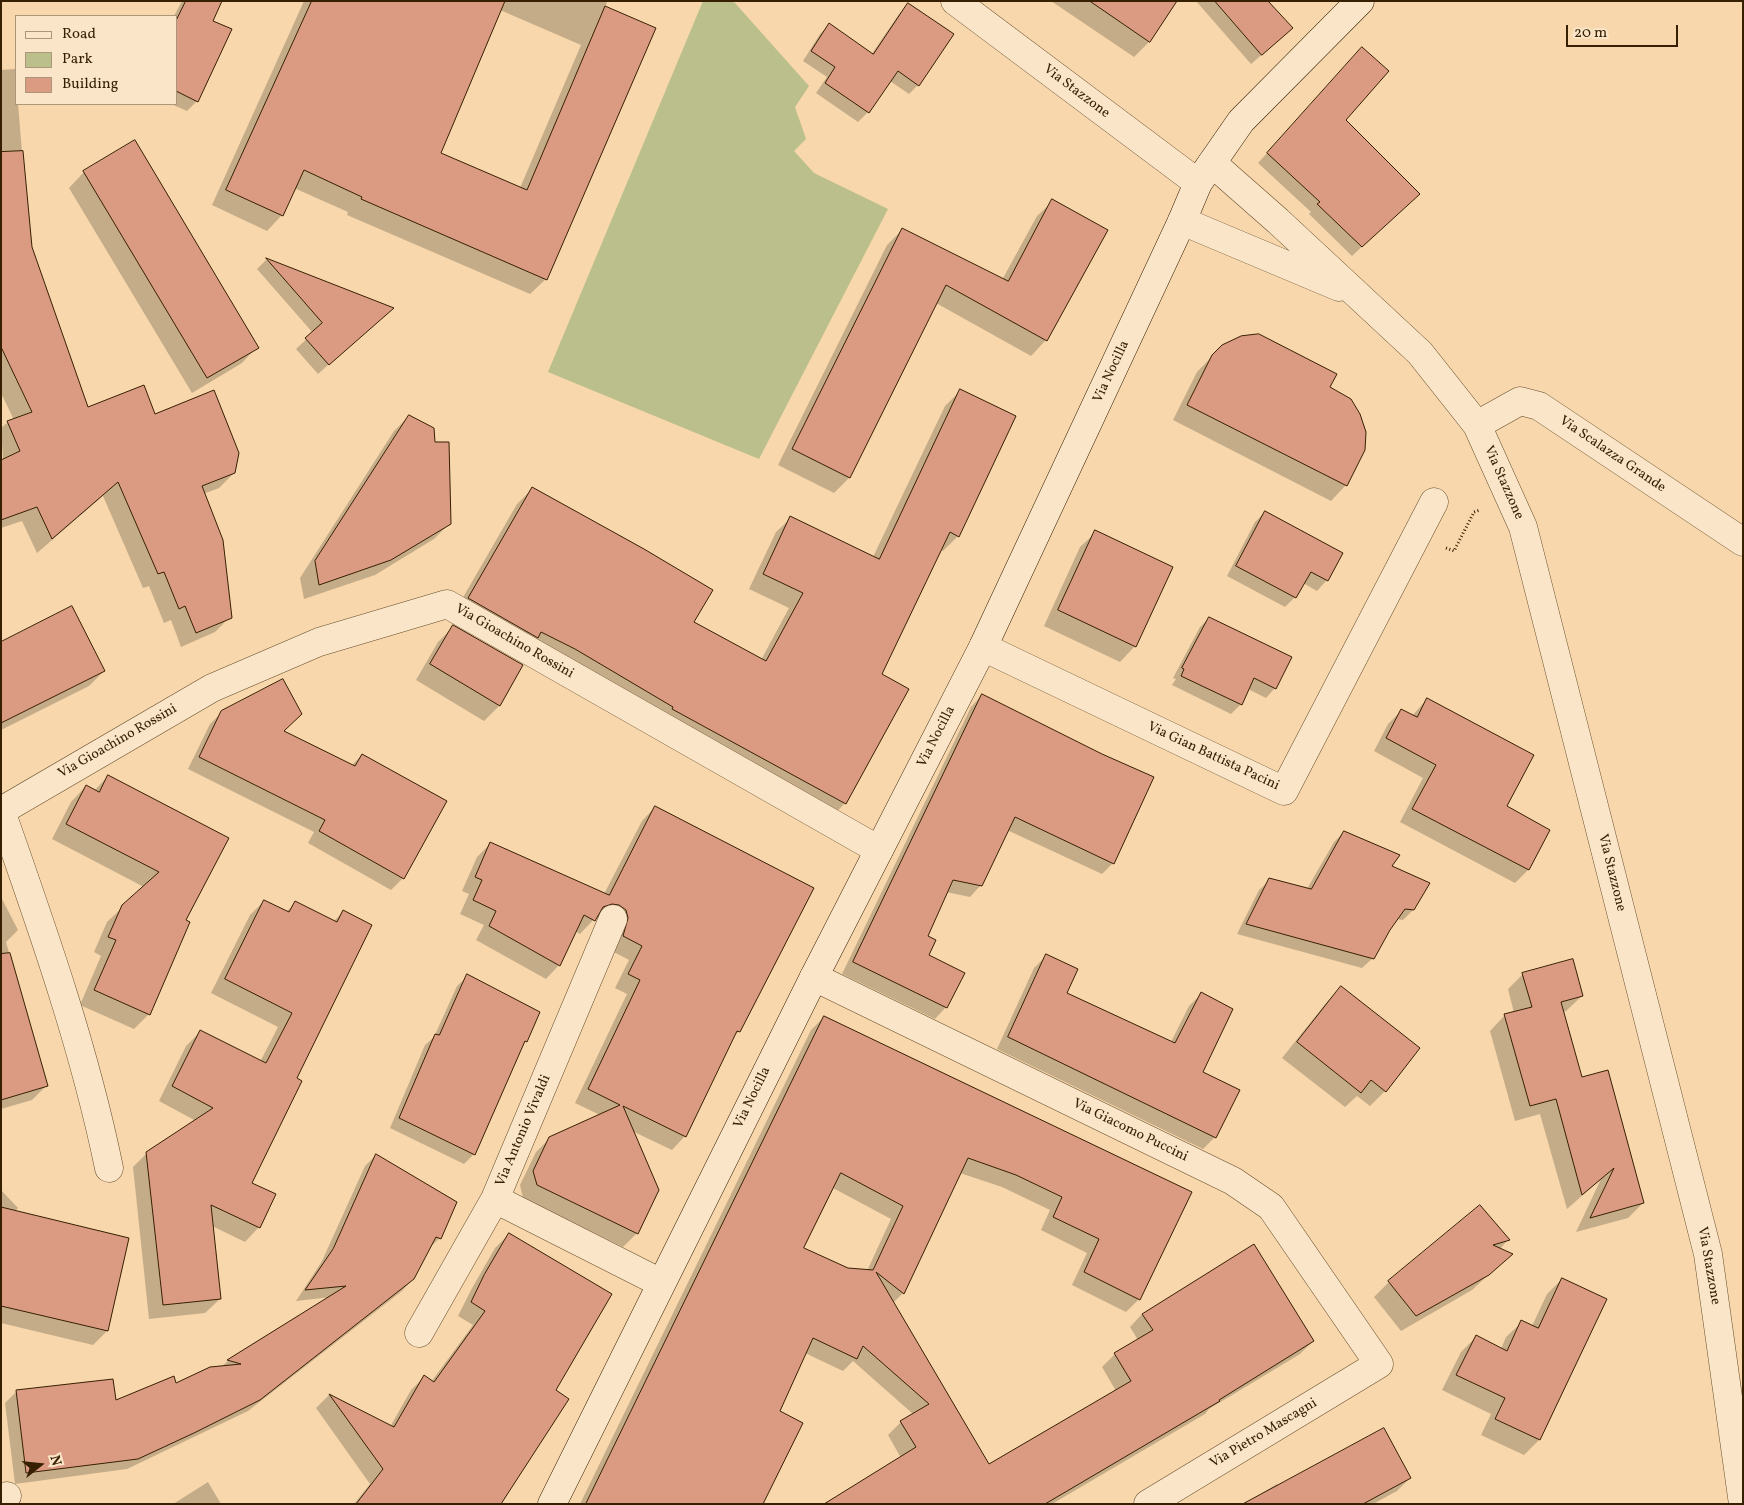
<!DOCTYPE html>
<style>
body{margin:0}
#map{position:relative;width:1744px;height:1505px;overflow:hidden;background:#f7d7ab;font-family:Vollkorn,serif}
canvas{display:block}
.frame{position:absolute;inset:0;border:2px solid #371f02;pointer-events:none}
.legend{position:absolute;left:15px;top:15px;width:162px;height:90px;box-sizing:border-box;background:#fae5c8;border:1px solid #ac9679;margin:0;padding:6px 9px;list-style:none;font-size:15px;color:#371f02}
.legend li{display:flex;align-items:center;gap:10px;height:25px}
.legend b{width:25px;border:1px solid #ac9679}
.north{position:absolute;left:15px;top:1440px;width:50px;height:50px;-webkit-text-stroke:4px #fae5c8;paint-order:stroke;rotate:74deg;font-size:14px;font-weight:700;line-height:20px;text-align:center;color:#371f02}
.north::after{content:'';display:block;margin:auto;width:18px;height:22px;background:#371f02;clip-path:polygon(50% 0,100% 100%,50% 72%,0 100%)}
.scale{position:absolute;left:1566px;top:25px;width:112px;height:22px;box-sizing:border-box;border:2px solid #371f02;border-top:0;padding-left:6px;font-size:15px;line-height:18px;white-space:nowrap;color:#371f02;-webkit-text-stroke:4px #fae5c8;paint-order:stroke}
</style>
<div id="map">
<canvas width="1744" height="1505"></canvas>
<div class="frame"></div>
<ul class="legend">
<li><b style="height:6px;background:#fae5c8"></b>Road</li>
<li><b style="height:14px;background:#babf8b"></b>Park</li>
<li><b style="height:14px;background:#da9b82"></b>Building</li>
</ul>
<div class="north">N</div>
<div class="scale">20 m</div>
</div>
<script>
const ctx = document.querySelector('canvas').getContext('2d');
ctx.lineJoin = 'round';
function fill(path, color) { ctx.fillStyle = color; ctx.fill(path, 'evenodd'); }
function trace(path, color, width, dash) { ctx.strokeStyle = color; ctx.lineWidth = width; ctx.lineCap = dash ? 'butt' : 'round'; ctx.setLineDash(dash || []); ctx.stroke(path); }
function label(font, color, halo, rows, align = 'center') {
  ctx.font = font + ' Vollkorn,serif'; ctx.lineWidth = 4.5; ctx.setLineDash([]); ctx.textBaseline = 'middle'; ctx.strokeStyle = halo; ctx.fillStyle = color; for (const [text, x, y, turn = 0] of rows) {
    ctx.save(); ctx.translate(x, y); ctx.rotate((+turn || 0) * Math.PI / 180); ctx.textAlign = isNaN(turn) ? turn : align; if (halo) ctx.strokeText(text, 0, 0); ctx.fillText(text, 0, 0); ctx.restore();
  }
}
fill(new Path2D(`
 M 703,1 L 731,1 L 735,3 L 809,86 L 795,107 L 806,139 L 794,151 L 814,173 L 888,209 L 759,459 L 548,372 Z`), '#babf8b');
fill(new Path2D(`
 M 182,1 L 210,1 L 211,21 L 197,101 L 187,111 L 171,104 L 176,104 L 176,16 L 174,16 Z
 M 304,1 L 607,1 L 546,279 L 530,294 L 347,215 L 348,212 L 294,188 L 282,215 L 267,231 L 212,205 ZM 500,10 L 581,45 L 520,188 L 439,153 Z
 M 1051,1 L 1176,1 L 1149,42 L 1134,57 Z
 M 1196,1 L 1267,1 L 1281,38 L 1251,64 Z
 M 908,4 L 918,85 L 909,94 L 890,81 L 868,112 L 858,122 L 816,93 L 827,77 L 803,61 L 820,34 L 829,25 L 871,55 L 899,14 Z
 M 1353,58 L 1344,120 L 1409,203 L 1352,256 L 1309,214 L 1311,212 L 1258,163 Z
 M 15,69 L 16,104 L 18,104 L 30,247 L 87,409 L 154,416 L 234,473 L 219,488 L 203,494 L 230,617 L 215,632 L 181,647 L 171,620 L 164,623 L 149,586 L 143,588 L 103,496 L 37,553 L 22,521 L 1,528 L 1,461 L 3,460 L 1,428 L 8,422 L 14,420 L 1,393 L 1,70 Z
 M 84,172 L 257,347 L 242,363 L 192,393 L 69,188 Z
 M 1053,201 L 1106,230 L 1046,340 L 1031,356 L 936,303 L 849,478 L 834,493 L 778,465 L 887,245 L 902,230 L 1002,280 L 1037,216 Z
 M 266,260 L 392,308 L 318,374 L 296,349 L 313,333 L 257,269 Z
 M 1222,346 L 1328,387 L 1346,485 L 1331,501 L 1173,420 L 1197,372 Z
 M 960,391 L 958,536 L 943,551 L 941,550 L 880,675 L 845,803 L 831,818 L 454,613 L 517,504 L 532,489 L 692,623 L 761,660 L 789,608 L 749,589 L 776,532 L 791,518 L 873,557 L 945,406 Z
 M 409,416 L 434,443 L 450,523 L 434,539 L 375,575 L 304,599 L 300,578 L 394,431 Z
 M 1265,512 L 1341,553 L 1327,580 L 1317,591 L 1303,583 L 1295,597 L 1285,607 L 1227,576 L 1255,522 Z
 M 1096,532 L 1135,646 L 1120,662 L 1044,626 L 1080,547 Z
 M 1209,618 L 1275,688 L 1266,698 L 1248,689 L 1241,704 L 1231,714 L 1172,685 L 1176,679 L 1173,678 L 1200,627 Z
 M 453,627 L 521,666 L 499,706 L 484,721 L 416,680 L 438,642 Z
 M 1,643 L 104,671 L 89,686 L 1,730 Z
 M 982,695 L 1102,755 L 1113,863 L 1102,874 L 1007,830 L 981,885 L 970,897 L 946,892 L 927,937 L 927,956 L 946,1007 L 935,1019 L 842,974 L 971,707 Z
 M 1427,699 L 1505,807 L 1549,830 L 1528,870 L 1515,883 L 1400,822 L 1423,778 L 1374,751 L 1388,724 L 1401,711 L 1412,716 Z
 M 222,712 L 282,731 L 351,766 L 362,755 L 403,878 L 391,890 L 308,843 L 314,832 L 188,769 L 210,724 Z
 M 108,776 L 227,838 L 184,921 L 149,1014 L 134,1029 L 80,1005 L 101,956 L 94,952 L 107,922 L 144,887 L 52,839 L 71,802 L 86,786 L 94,791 Z
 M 655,807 L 739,1031 L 733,1037 L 685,1136 L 672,1150 L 632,1131 L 637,1233 L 623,1247 L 523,1198 L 520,1185 L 536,1152 L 550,1138 L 600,1115 L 575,1103 L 627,994 L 615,988 L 629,960 L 610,950 L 605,918 L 596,917 L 580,934 L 575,931 L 559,965 L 546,979 L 476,940 L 484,925 L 460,914 L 469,894 L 462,891 L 477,857 L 490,844 L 604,894 L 642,821 Z
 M 1344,832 L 1391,867 L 1413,910 L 1403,920 L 1396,919 L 1373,958 L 1362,968 L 1237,934 L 1259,890 L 1270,880 L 1307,889 L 1334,842 Z
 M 1,897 L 18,930 L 6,942 L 46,1086 L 32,1100 L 1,1109 Z
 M 264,901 L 286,912 L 296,903 L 333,922 L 343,912 L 295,1079 L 250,1183 L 259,1227 L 245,1242 L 212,1226 L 220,1299 L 205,1313 L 149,1319 L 133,1167 L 147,1153 L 196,1121 L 159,1101 L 186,1046 L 200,1032 L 260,1062 L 278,1027 L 211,993 L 250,915 Z
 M 1046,956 L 1065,993 L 1171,1042 L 1189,1006 L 1201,994 L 1201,1073 L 1215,1137 L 1203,1149 L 997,1049 L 1034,968 Z
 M 1523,974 L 1582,996 L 1566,1011 L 1563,1012 L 1581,1079 L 1643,1203 L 1628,1218 L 1576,1232 L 1601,1179 L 1567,1209 L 1540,1114 L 1515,1121 L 1490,1031 L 1505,1015 L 1514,1013 L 1508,989 Z
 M 468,976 L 526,1041 L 522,1045 L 474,1154 L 464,1164 L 390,1128 L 425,1045 L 434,1037 L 457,986 Z
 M 1341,987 L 1385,1091 L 1370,1106 L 1357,1096 L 1345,1107 L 1282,1058 L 1326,1003 Z
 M 824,1017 L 1190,1193 L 1139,1299 L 1126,1312 L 1072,1285 L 1087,1253 L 1041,1230 L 1050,1210 L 1002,1187 L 960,1173 L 903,1293 L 893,1303 L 988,1466 L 1116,1391 L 1102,1367 L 1115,1354 L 1138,1340 L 1130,1327 L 1142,1314 L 1313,1341 L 1300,1354 L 1209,1409 L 1205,1414 L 1052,1504 L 827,1504 L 901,1458 L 888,1435 L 901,1422 L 913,1414 L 853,1361 L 843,1371 L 805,1353 L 778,1412 L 762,1504 L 580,1504 L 811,1030 ZM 833,1188 L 891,1219 L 867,1271 L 847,1269 L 802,1248 Z
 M 376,1155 L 440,1238 L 428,1249 L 413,1279 L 402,1291 L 248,1411 L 127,1469 L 15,1484 L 5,1403 L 16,1392 L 115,1401 L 175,1385 L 221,1367 L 228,1361 L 331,1297 L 296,1301 L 322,1261 L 365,1166 Z
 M 1,1190 L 18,1208 L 15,1211 L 128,1239 L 107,1331 L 93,1345 L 1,1323 Z
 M 1480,1207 L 1508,1240 L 1499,1250 L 1510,1255 L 1472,1290 L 1401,1331 L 1374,1297 L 1389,1282 Z
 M 509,1234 L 555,1391 L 434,1504 L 354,1504 L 370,1484 L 316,1408 L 329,1395 L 390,1427 L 411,1390 L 424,1377 L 431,1382 L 473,1325 L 458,1316 L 471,1290 L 495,1248 Z
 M 1562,1279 L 1605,1299 L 1539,1440 L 1524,1455 L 1481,1435 L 1491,1414 L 1442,1390 L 1461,1352 L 1476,1337 L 1501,1349 L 1506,1337 L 1522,1322 L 1532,1326 L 1547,1294 Z
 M 1410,1478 L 1397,1491 L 1373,1504 L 1244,1504 L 1277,1484 L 1279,1486 Z
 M 208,1482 L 221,1504 L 173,1504 Z`), '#0003');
const building = new Path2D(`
 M 186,1 L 222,1 L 213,21 L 232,29 L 198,102 L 176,91 L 176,21 Z
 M 312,1 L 505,1 L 441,153 L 527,190 L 605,6 L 656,28 L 547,280 L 361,199 L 362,197 L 304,170 L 283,216 L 226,190 Z
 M 1090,1 L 1177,1 L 1150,42 Z
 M 1215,1 L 1268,1 L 1293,28 L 1262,55 Z
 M 908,3 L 954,34 L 919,86 L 898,71 L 869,113 L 825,83 L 835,67 L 811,51 L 829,23 L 873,54 Z
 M 1362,47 L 1389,71 L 1346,120 L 1420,194 L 1362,247 L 1317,204 L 1320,202 L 1267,153 Z
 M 135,140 L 259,348 L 207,378 L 83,171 Z
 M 23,151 L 32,247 L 88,407 L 144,385 L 155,414 L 214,390 L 239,453 L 235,473 L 202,486 L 223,540 L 232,618 L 196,633 L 185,606 L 179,609 L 164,572 L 158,574 L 118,482 L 52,539 L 37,507 L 1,520 L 1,460 L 20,451 L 7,421 L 32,412 L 1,347 L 1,152 Z
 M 1052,199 L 1108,230 L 1047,341 L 946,285 L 850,478 L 792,449 L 902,228 L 1008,281 Z
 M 266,258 L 394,308 L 329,365 L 305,338 L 322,323 Z
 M 1259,334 L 1337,374 L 1330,387 L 1351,399 L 1360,414 L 1366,432 L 1365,450 L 1347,486 L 1187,405 L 1212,355 L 1222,345 L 1241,336 Z
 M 960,389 L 1016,416 L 959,537 L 950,532 L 882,674 L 909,689 L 846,804 L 672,709 L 673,707 L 575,649 L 541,632 L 538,638 L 468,598 L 532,487 L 644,549 L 713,590 L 694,622 L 766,661 L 803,593 L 763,574 L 790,516 L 879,559 Z
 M 409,415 L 434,428 L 435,442 L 449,442 L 451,524 L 391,560 L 319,585 L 315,561 Z
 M 1265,511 L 1343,553 L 1328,581 L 1311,572 L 1296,598 L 1236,566 Z
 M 1095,530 L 1173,567 L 1136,647 L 1058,610 Z
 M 72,606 L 105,671 L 1,723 L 1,642 Z
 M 1209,617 L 1292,657 L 1276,689 L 1254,678 L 1242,705 L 1181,676 L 1184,669 L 1182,668 Z
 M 453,625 L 523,665 L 500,706 L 430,664 Z
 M 283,679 L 302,714 L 284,731 L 355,766 L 362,754 L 447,801 L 404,879 L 319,831 L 325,820 L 199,757 L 221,711 Z
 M 982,694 L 1102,754 L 1154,777 L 1114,864 L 1015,817 L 982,886 L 953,880 L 928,936 L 936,940 L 929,955 L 965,973 L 947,1008 L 853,962 Z
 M 1427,698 L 1534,755 L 1507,806 L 1550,830 L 1529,870 L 1412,809 L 1436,765 L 1386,738 L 1401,709 L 1417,717 Z
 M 108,775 L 229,838 L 186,920 L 190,922 L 150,1015 L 94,990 L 116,940 L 108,937 L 122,905 L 159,872 L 66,824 L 86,785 L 99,792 Z
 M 655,806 L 814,888 L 740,1032 L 737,1031 L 686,1137 L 623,1106 L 659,1190 L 638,1234 L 537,1185 L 533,1171 L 549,1137 L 620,1105 L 588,1089 L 640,980 L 628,974 L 642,946 L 623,936 L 628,918 L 626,910 L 619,905 L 612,904 L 603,907 L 595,921 L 584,915 L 560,966 L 489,926 L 496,911 L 473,900 L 482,880 L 475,877 L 490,842 L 609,895 Z
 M 1344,831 L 1400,855 L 1392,866 L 1430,883 L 1414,910 L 1405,909 L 1390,930 L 1374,959 L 1246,924 L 1269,878 L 1311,889 Z
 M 264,900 L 289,912 L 295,901 L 337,922 L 343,910 L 372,925 L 297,1078 L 302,1081 L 252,1183 L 276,1194 L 260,1228 L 211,1205 L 221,1299 L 163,1305 L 146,1152 L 213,1108 L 172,1086 L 200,1030 L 266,1063 L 292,1013 L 225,979 Z
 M 10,953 L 48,1086 L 1,1100 L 1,954 Z
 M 1046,954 L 1078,969 L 1067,993 L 1175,1043 L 1201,992 L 1233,1009 L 1203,1072 L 1240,1090 L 1216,1138 L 1008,1037 Z
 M 1573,959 L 1583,996 L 1561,1002 L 1582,1077 L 1608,1070 L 1644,1203 L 1590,1218 L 1614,1168 L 1582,1195 L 1556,1099 L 1530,1106 L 1504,1014 L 1532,1007 L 1522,973 Z
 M 467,974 L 540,1012 L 527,1042 L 525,1041 L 475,1155 L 399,1118 L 435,1034 L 439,1035 Z
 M 1341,986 L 1420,1048 L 1386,1092 L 1371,1080 L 1361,1093 L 1297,1042 Z
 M 824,1016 L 1192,1192 L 1140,1300 L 1084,1272 L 1099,1239 L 1053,1217 L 1062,1197 L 1016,1175 L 968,1158 L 904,1294 L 876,1272 L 989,1464 L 1131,1381 L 1114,1353 L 1153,1330 L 1142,1314 L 1254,1244 L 1314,1341 L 1219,1400 L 1220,1401 L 1045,1504 L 824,1504 L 916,1447 L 900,1421 L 929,1404 L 863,1346 L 857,1359 L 813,1338 L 780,1411 L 803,1423 L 763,1504 L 586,1504 ZM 841,1173 L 903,1206 L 873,1270 L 848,1268 L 804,1248 Z
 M 376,1154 L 457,1202 L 441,1239 L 436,1237 L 414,1279 L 260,1400 L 194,1433 L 138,1459 L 26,1473 L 16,1390 L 113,1379 L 116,1400 L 174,1376 L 176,1383 L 210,1367 L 241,1364 L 227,1360 L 346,1286 L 305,1290 L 333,1249 Z
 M 1480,1205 L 1510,1240 L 1493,1245 L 1513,1254 L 1489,1275 L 1416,1316 L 1388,1281 Z
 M 1,1207 L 129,1238 L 108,1331 L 1,1306 Z
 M 509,1233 L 612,1294 L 556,1390 L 569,1399 L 501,1504 L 356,1504 L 383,1469 L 329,1394 L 394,1427 L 424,1375 L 434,1382 L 485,1311 L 471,1302 L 484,1275 Z
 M 1562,1278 L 1607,1299 L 1540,1440 L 1495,1419 L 1505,1398 L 1456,1375 L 1476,1335 L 1507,1351 L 1521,1320 L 1538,1328 Z
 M 1384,1428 L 1411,1478 L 1363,1504 L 1243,1504 Z`);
fill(building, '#da9b82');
trace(building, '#371f02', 1);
const street = new Path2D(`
 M 955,1 L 1198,183
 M 1212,163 L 1278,221 L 1420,353 L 1477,425 L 1523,527 L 1708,1254 L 1743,1504
 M 1182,221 L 1339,287
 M 1477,425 L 1520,401 L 1539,406 L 1743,542
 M 983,647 L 1284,791 L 1434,502
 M 1,811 L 212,688 L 319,642 L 447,604 L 879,850
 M 1,811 C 42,928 84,1046 109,1168
 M 613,919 L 495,1199 L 661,1283
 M 814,977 L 1233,1181 L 1271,1207 L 1379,1364 L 1148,1504
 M 419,1333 L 495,1199
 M 1,1497 L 7,1496`);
const secondary = new Path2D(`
 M 552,1504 L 814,977 L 983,647 L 1182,221 L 1198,183 L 1241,121 L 1360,1`);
trace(street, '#674d2c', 29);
trace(secondary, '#371f02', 29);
trace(new Path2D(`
 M 1446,548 L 1454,551 L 1474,512 L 1480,510`), '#371f02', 3, [1, 2.5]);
trace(street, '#fae5c8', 28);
trace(secondary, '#fae5c8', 28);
label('14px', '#371f02', '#fae5c8', [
 ["Via Stazzone",1076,92,37],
 ["Via Nocilla",1112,372,-65],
 ["Via Scalazza Grande",1612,455,34],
 ["Via Stazzone",1503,483,66],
 ["Via Gioachino Rossini",514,642,30],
 ["Via Nocilla",937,737,-63],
 ["Via Gioachino Rossini",118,742,-30],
 ["Via Gian Battista Pacini",1213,757,25],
 ["Via Stazzone",1611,873,76],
 ["Via Nocilla",753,1098,-64],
 ["Via Antonio Vivaldi",524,1131,-67],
 ["Via Giacomo Puccini",1130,1131,26],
 ["Via Stazzone",1708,1266,80],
 ["Via Pietro Mascagni",1264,1434,-31]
]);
</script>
